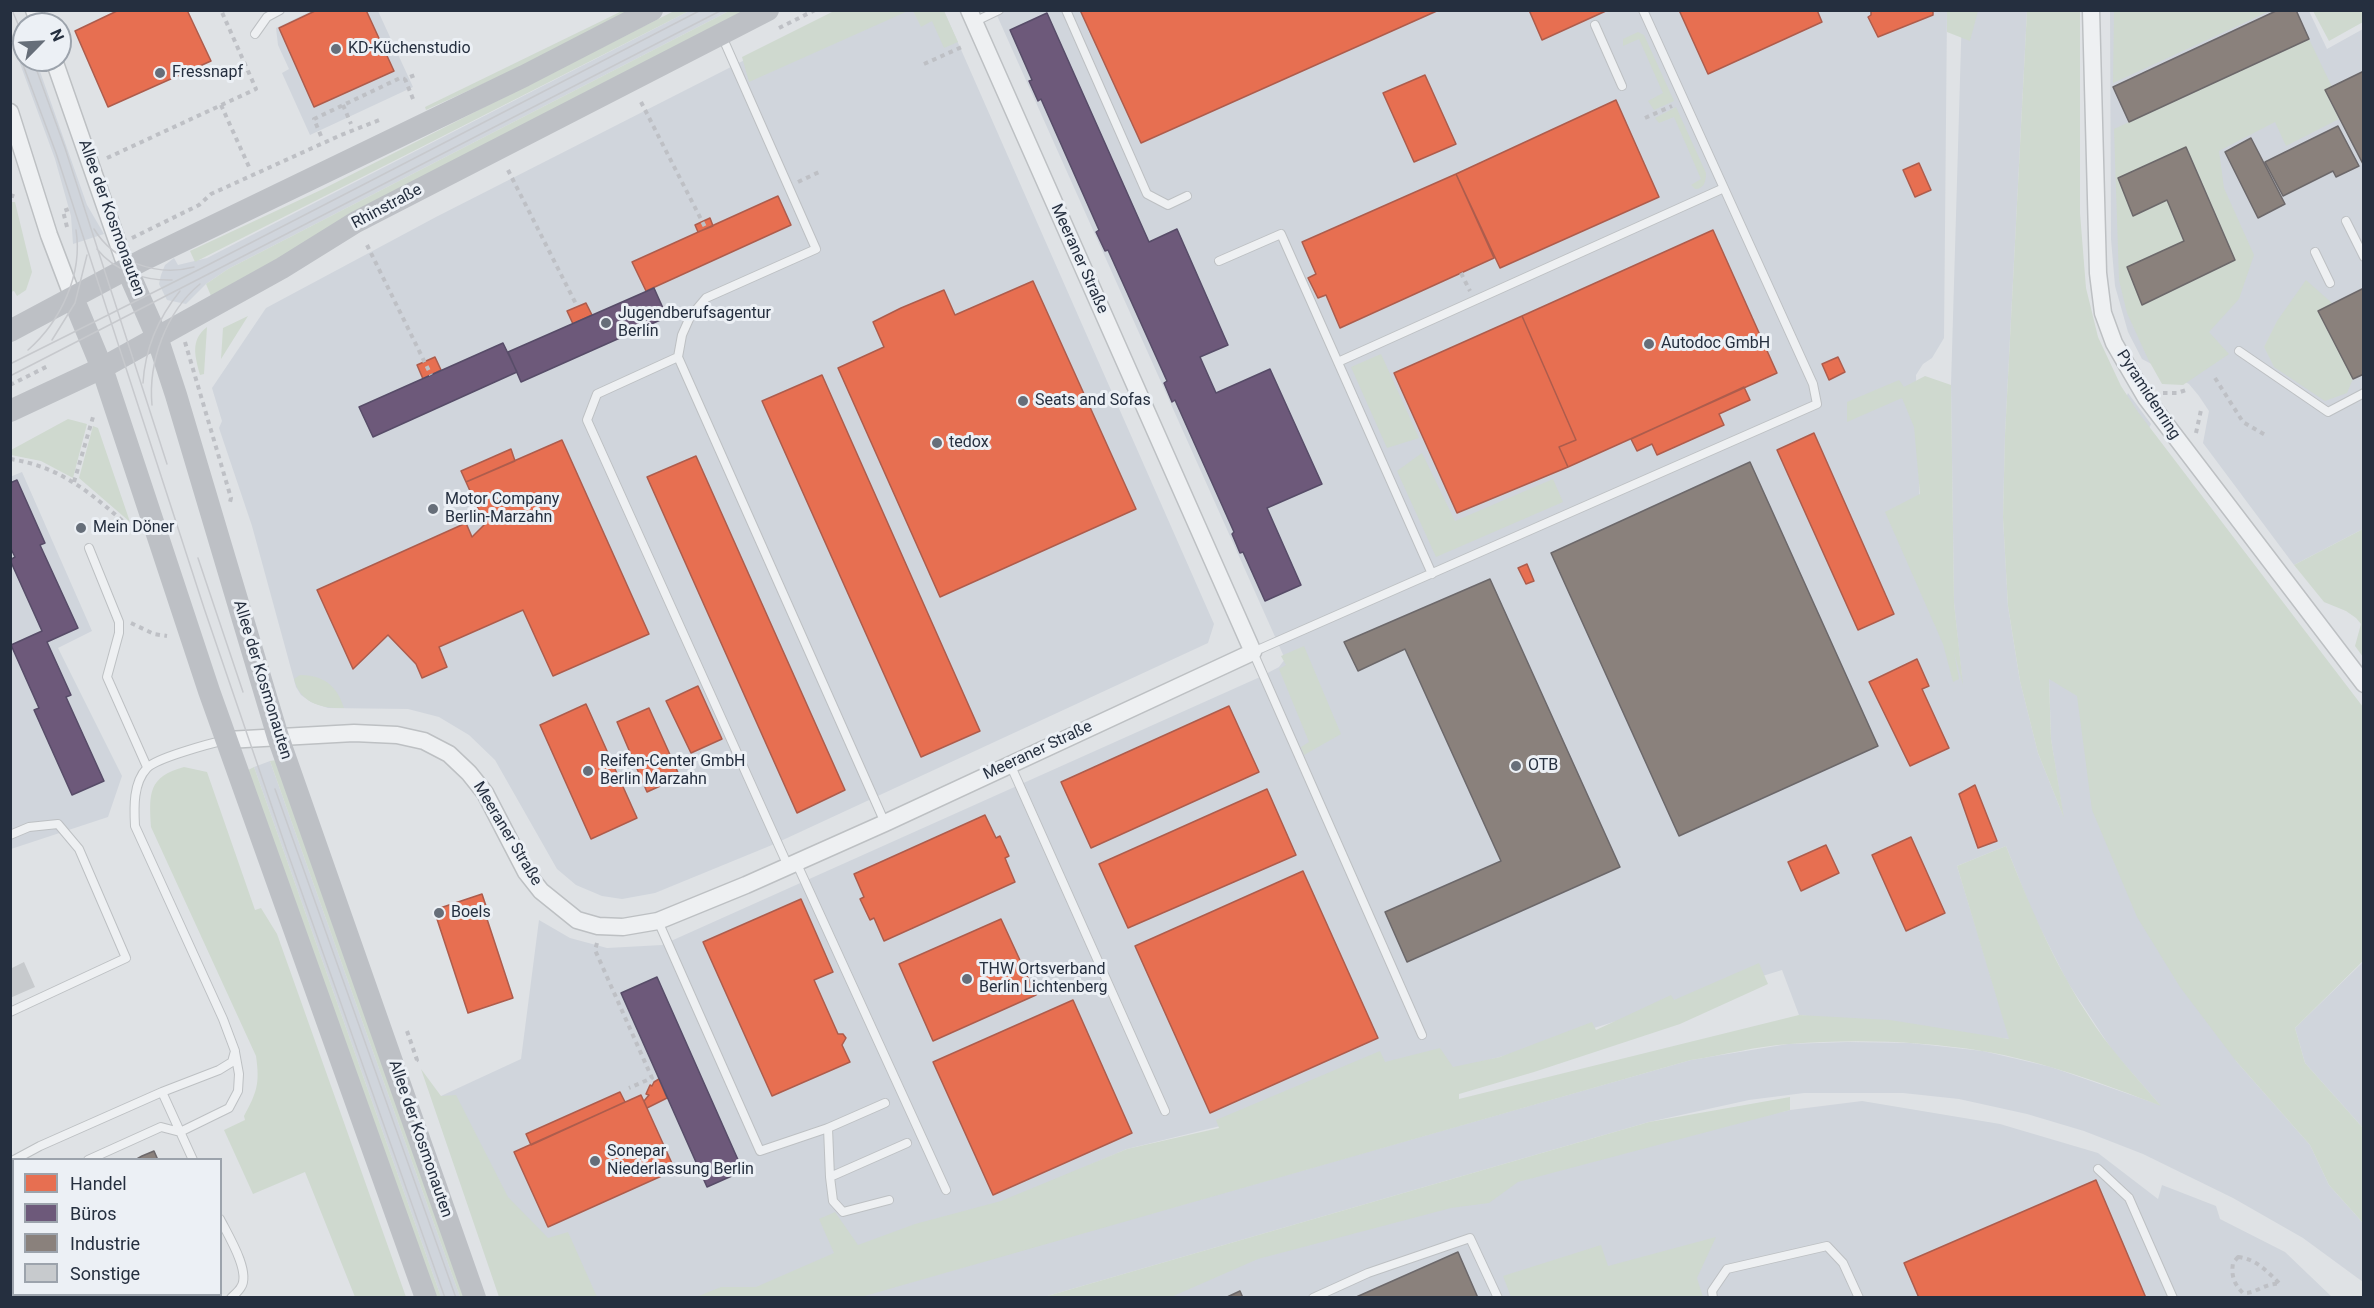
<!DOCTYPE html>
<meta charset="utf-8">
<style>
body{margin:0}
#map{position:relative;width:2374px;height:1308px;overflow:hidden;background:#dfe2e5;font-family:Roboto,sans-serif}
canvas{display:block}
.frame{position:absolute;inset:0;border:12px solid #252f3f;pointer-events:none}
.legend{position:absolute;left:12px;top:1158px;width:210px;height:138px;box-sizing:border-box;background:#ecf0f5;border:2px solid #9ca3ac;margin:0;padding:8px 10px;list-style:none;font-size:18px;color:#252f3f}
.legend li{display:flex;align-items:center;gap:12px;height:30px}
.legend b{width:30px;border:2px solid #9ca3ac}
.north{position:absolute;left:12px;top:12px;width:60px;height:60px;box-sizing:border-box;background:#ecf0f5;border:2px solid #9ca3ac;border-radius:50%;rotate:66deg;font-size:16px;font-weight:700;line-height:24px;text-align:center;color:#252f3f}
.north::after{content:'';display:block;margin:auto;width:21px;height:27px;background:#666e79;clip-path:polygon(50% 0,100% 100%,50% 72%,0 100%)}
</style>
<div id="map">
<canvas width="2374" height="1308"></canvas>
<div class="frame"></div>
<ul class="legend">
<li><b style="height:16px;background:#e76f51"></b>Handel</li>
<li><b style="height:16px;background:#6d597a"></b>Büros</li>
<li><b style="height:16px;background:#8a817c"></b>Industrie</li>
<li><b style="height:16px;background:#c7cacd"></b>Sonstige</li>
</ul>
<div class="north">N</div>
</div>
<script>
const ctx = document.querySelector('canvas').getContext('2d');
ctx.lineJoin = 'round';
function fill(path, color) { ctx.fillStyle = color; ctx.fill(path, 'evenodd'); }
function trace(path, color, width, dash) { ctx.strokeStyle = color; ctx.lineWidth = width; ctx.lineCap = dash ? 'butt' : 'round'; ctx.setLineDash(dash || []); ctx.stroke(path); }
function label(font, color, halo, rows, align = 'center') {
  ctx.font = font + ' Roboto,sans-serif'; ctx.lineWidth = 6; ctx.setLineDash([]); ctx.textBaseline = 'middle'; ctx.strokeStyle = halo; ctx.fillStyle = color; for (const [text, x, y, turn = 0] of rows) {
    ctx.save(); ctx.translate(x, y); ctx.rotate((+turn || 0) * Math.PI / 180); ctx.textAlign = isNaN(turn) ? turn : align; if (halo) ctx.strokeText(text, 0, 0); ctx.fillText(text, 0, 0); ctx.restore();
  }
}
fill(new Path2D(`
 M 311,11 L 378,11 L 413,87 L 310,135 L 282,73 L 289,69 L 278,45 L 276,28 Z
 M 689,11 L 729,11 L 228,269 L 206,284 L 186,304 L 167,300 L 159,284 L 161,275 L 165,265 L 174,258 L 178,265 L 207,258 Z
 M 841,11 L 944,11 L 1214,624 L 1208,643 L 772,845 L 655,893 L 622,899 L 602,896 L 576,885 L 557,869 L 495,760 L 469,735 L 439,717 L 408,709 L 328,708 L 311,702 L 301,695 L 296,687 L 252,526 L 219,428 L 222,421 L 212,388 L 266,308 L 436,217 Z
 M 995,11 L 1947,11 L 1944,338 L 1932,358 L 1923,364 L 1916,375 L 1920,511 L 1962,679 L 1954,603 L 1951,385 L 1962,11 L 2027,11 L 2005,435 L 2003,518 L 2008,606 L 2020,681 L 2038,753 L 2063,815 L 2051,739 L 2049,678 L 2099,454 L 2128,393 L 2151,424 L 2129,471 L 2236,1061 L 2310,1145 L 2329,1185 L 2363,1223 L 2363,1282 L 2303,1238 L 2233,1198 L 2143,1154 L 2084,1131 L 2027,1114 L 1959,1099 L 1903,1093 L 1804,1093 L 1749,1100 L 1649,1122 L 1044,1297 L 857,1297 L 1691,1060 L 1788,1044 L 1848,1042 L 1910,1043 L 1983,1051 L 2051,1067 L 2160,1105 L 2112,1050 L 2068,983 L 2033,914 L 2006,846 L 1957,866 L 2010,1039 L 1799,1015 L 1782,970 L 1500,1057 L 1127,1149 L 910,1242 L 726,1297 L 580,1297 L 495,1207 L 441,1096 L 521,1059 L 539,920 L 570,938 L 607,948 L 662,945 L 1260,677 L 1279,667 L 1285,659 Z
 M 2110,11 L 2309,11 L 2327,49 L 2363,29 L 2363,529 L 2294,565 L 2203,443 L 2209,411 L 2199,396 L 2189,384 L 2142,359 L 2128,332 L 2115,286 L 2111,239 Z
 M 24,31 L 24,60 L 36,60 L 87,205 L 104,234 L 73,244 L 71,216 L 55,159 L 11,39 L 11,37 Z
 M 22,472 L 92,631 L 58,648 L 122,776 L 108,817 L 11,849 L 10,477 Z
 M 270,761 L 460,1297 L 441,1297 L 254,767 Z
 M 2363,962 L 2363,1128 L 2305,1063 L 2295,1028 Z
 M 1862,1101 L 2000,1124 L 2098,1153 L 2158,1199 L 2162,1185 L 2216,1206 L 2220,1219 L 2285,1252 L 2332,1297 L 1137,1298 L 1230,1258 L 1612,1150 L 1790,1110 Z`), '#d0d5dc');
fill(new Path2D(`
 M 836,10 L 908,11 L 749,82 L 742,57 Z
 M 622,11 L 630,11 L 533,61 L 426,110 L 425,107 Z
 M 674,11 L 689,11 L 195,262 L 190,251 L 323,189 Z
 M 729,11 L 745,11 L 211,296 L 206,284 L 228,269 Z
 M 913,11 L 944,11 L 958,42 L 944,48 L 932,21 L 921,27 Z
 M 1947,11 L 1978,11 L 1970,41 L 1947,32 Z
 M 2027,11 L 2080,11 L 2080,213 L 2086,288 L 2098,337 L 2121,386 L 2138,412 L 2363,707 L 2363,961 L 2295,1028 L 2305,1063 L 2363,1128 L 2363,1223 L 2329,1185 L 2310,1145 L 2236,1061 L 2180,987 L 2137,917 L 2092,810 L 2077,696 L 2049,679 L 2051,739 L 2064,818 L 2038,753 L 2020,681 L 2008,606 L 2003,518 L 2005,435 Z
 M 2114,11 L 2115,10 L 2270,11 L 2113,83 Z
 M 2313,11 L 2363,11 L 2363,22 L 2329,41 Z
 M 1638,32 L 1644,35 L 1674,101 L 1654,110 L 1648,101 L 1663,93 L 1639,39 L 1623,46 L 1623,39 Z
 M 2309,39 L 2332,87 L 2325,91 L 2339,119 L 2286,146 L 2275,122 L 2219,151 L 2224,188 L 2254,255 L 2239,299 L 2209,332 L 2229,354 L 2183,385 L 2162,384 L 2148,359 L 2127,313 L 2119,280 L 2114,129 Z
 M 1676,107 L 1706,173 C 1706,182 1704,189 1695,189 L 1691,185 L 1701,179 L 1674,117 L 1659,123 L 1655,118 Z
 M 11,202 L 15,202 L 32,272 L 26,290 L 17,296 L 14,291 L 11,292 Z
 M 2306,280 L 2333,304 L 2318,312 L 2353,379 L 2347,393 L 2325,401 L 2274,367 L 2264,347 L 2277,321 Z
 M 248,316 L 221,359 L 223,328 Z
 M 207,327 L 204,374 L 200,375 C 195,356 190,340 207,327 Z
 M 1381,354 L 1419,438 L 1387,448 L 1351,367 Z
 M 1925,376 L 1951,385 L 1954,603 L 1963,685 L 1954,652 L 1959,679 L 1953,682 L 1943,644 L 1885,512 L 1920,494 L 1914,427 L 1902,398 L 1847,422 L 1847,402 L 1899,380 L 1904,387 Z
 M 68,419 L 87,424 L 73,478 L 41,461 L 11,455 L 11,450 Z
 M 93,426 L 98,428 L 130,522 L 79,478 Z
 M 1422,453 L 1455,521 L 1553,479 L 1563,502 L 1436,557 L 1397,471 Z
 M 2363,529 L 2363,657 L 2355,646 L 2361,624 L 2356,618 L 2346,611 L 2324,602 L 2294,565 Z
 M 1304,646 L 1341,734 L 1304,755 L 1301,747 L 1309,742 L 1279,669 L 1286,665 L 1281,656 Z
 M 300,675 C 324,675 337,686 344,708 C 322,709 300,703 294,679 Z
 M 277,760 L 467,1297 L 460,1297 L 270,761 Z
 M 184,767 L 207,772 L 255,910 L 261,908 L 277,934 L 406,1297 L 355,1297 L 305,1172 L 253,1194 L 224,1130 L 245,1120 L 244,1116 C 257,1092 260,1084 256,1056 L 151,827 C 149,793 148,777 184,767 Z
 M 254,767 L 441,1297 L 434,1297 L 248,770 Z
 M 2006,846 C 2034,917 2065,989 2113,1050 C 2128,1069 2145,1087 2161,1106 C 2104,1084 2043,1061 1982,1051 C 1919,1041 1854,1039 1790,1044 C 1757,1046 1724,1055 1691,1060 L 861,1297 L 696,1297 L 721,1287 L 756,1287 L 834,1253 L 819,1219 L 835,1212 L 858,1245 L 915,1224 L 1001,1201 L 1127,1149 L 1219,1128 L 1216,1120 L 1380,1051 L 1385,1062 L 1440,1048 L 1453,1067 L 1500,1057 L 1592,1022 L 1596,1030 L 1671,995 L 1674,1000 L 1759,963 L 1768,984 L 1680,1024 L 1534,1072 L 1459,1094 L 1459,1099 L 1799,1015 L 1890,1020 L 2009,1039 L 1957,866 Z
 M 421,1069 L 441,1096 L 456,1095 L 508,1197 L 548,1238 L 568,1232 L 597,1297 L 499,1297 Z
 M 1790,1097 L 1790,1110 L 1518,1182 L 1489,1203 L 1451,1208 L 1258,1259 L 1171,1297 L 1044,1297 L 1649,1122 Z
 M 1716,1237 L 1697,1278 L 1703,1297 L 1511,1297 L 1503,1276 L 1601,1245 L 1608,1266 Z`), '#cfd9cf');
const shops = new Path2D(`
 M 119,10 L 187,10 L 211,61 L 108,107 L 75,31 Z
 M 317,10 L 366,10 L 394,71 L 314,107 L 279,28 Z
 M 1080,10 L 1439,10 L 1141,143 Z
 M 1529,10 L 1608,10 L 1542,40 Z
 M 1679,10 L 1817,10 L 1822,22 L 1708,74 Z
 M 1871,10 L 1933,10 L 1933,15 L 1878,37 L 1868,17 L 1871,15 Z
 M 1425,75 L 1456,144 L 1414,162 L 1383,93 Z
 M 1616,100 L 1659,197 L 1500,268 L 1456,174 Z
 M 1919,163 L 1931,190 L 1915,197 L 1903,170 Z
 M 1456,174 L 1494,258 L 1340,328 L 1326,295 L 1318,298 L 1308,278 L 1316,274 L 1302,242 Z
 M 778,196 L 791,225 L 646,291 L 632,262 Z
 M 710,218 L 713,226 L 698,232 L 695,225 Z
 M 1713,230 L 1777,373 L 1568,467 L 1559,447 L 1576,440 L 1522,316 Z
 M 1033,281 L 1136,509 L 940,597 L 838,368 L 884,347 L 873,322 L 901,308 L 944,290 L 955,315 Z
 M 586,303 L 592,315 L 573,324 L 567,311 Z
 M 1522,316 L 1576,440 L 1559,447 L 1568,467 L 1457,513 L 1394,373 Z
 M 435,357 L 441,370 L 423,379 L 417,365 Z
 M 1838,357 L 1845,372 L 1829,380 L 1822,364 Z
 M 822,375 L 980,731 L 921,757 L 762,401 Z
 M 1744,387 L 1750,400 L 1719,414 L 1724,425 L 1657,455 L 1652,444 L 1637,451 L 1631,439 Z
 M 1814,433 L 1894,614 L 1858,630 L 1777,450 Z
 M 562,440 L 649,634 L 553,676 L 523,610 L 439,647 L 447,667 L 422,678 L 416,664 L 388,635 L 353,669 L 317,590 L 466,523 L 472,537 L 485,524 L 466,482 Z
 M 511,449 L 515,461 L 466,482 L 461,471 Z
 M 696,456 L 845,790 L 797,813 L 647,477 Z
 M 1527,564 L 1534,581 L 1526,584 L 1518,568 Z
 M 1917,659 L 1929,686 L 1922,689 L 1949,748 L 1910,766 L 1869,682 Z
 M 698,686 L 722,739 L 691,753 L 666,701 Z
 M 586,704 L 637,818 L 591,839 L 540,725 Z
 M 1229,706 L 1259,772 L 1091,848 L 1061,782 Z
 M 649,708 L 680,777 L 647,792 L 617,722 Z
 M 1975,785 L 1997,841 L 1978,848 L 1959,794 Z
 M 1267,789 L 1296,855 L 1128,928 L 1099,864 Z
 M 985,815 L 996,838 L 1000,836 L 1009,856 L 1005,858 L 1015,882 L 884,941 L 874,918 L 870,920 L 860,899 L 864,897 L 854,874 Z
 M 1911,837 L 1945,913 L 1906,931 L 1872,855 Z
 M 1826,845 L 1839,873 L 1801,891 L 1788,862 Z
 M 1303,871 L 1378,1038 L 1210,1113 L 1135,946 Z
 M 482,894 L 489,915 L 486,916 L 513,998 L 468,1013 L 434,910 Z
 M 801,899 L 833,972 L 814,980 L 838,1034 L 843,1034 L 846,1038 L 842,1045 L 850,1062 L 772,1096 L 703,942 Z
 M 1001,919 L 1036,995 L 933,1041 L 899,964 Z
 M 1073,1000 L 1132,1133 L 993,1195 L 933,1062 Z
 M 659,1079 L 667,1098 L 647,1108 L 644,1101 L 649,1095 L 646,1094 L 650,1085 L 652,1086 L 654,1082 Z
 M 620,1092 L 625,1102 L 531,1145 L 526,1134 Z
 M 641,1095 L 675,1170 L 548,1227 L 514,1152 Z
 M 2096,1180 L 2146,1298 L 1919,1298 L 1904,1263 Z
 M 14,1204 L 14,1294 L 64,1294 L 65,1298 L 10,1298 L 10,1205 Z
 M 92,1294 L 151,1294 L 152,1298 L 93,1298 Z`);
fill(shops, '#e76f51');
trace(shops, '#ad5c4c', 1.5);
const offices = new Path2D(`
 M 1047,13 L 1149,242 L 1177,229 L 1228,345 L 1200,357 L 1216,393 L 1270,369 L 1322,484 L 1267,508 L 1301,585 L 1265,601 L 1243,552 L 1240,553 L 1232,534 L 1234,532 L 1175,400 L 1172,402 L 1164,383 L 1167,381 L 1108,250 L 1105,251 L 1096,232 L 1099,230 L 1041,99 L 1038,101 L 1029,81 L 1032,80 L 1010,30 Z
 M 654,288 L 667,317 L 521,382 L 508,352 Z
 M 503,343 L 517,372 L 373,437 L 359,407 Z
 M 17,480 L 45,543 L 40,545 L 78,628 L 47,642 L 71,695 L 66,697 L 104,781 L 72,795 L 34,710 L 39,708 L 11,645 L 42,631 L 10,560 L 15,557 L 10,547 L 10,483 Z
 M 657,977 L 743,1171 L 707,1187 L 621,993 Z`);
fill(offices, '#6d597a');
trace(offices, '#574c68', 1.5);
const industry = new Path2D(`
 M 2278,10 L 2296,10 L 2309,39 L 2129,122 L 2113,87 Z
 M 2364,71 L 2364,166 L 2325,90 Z
 M 2338,126 L 2359,166 L 2336,177 L 2333,171 L 2283,196 L 2265,162 Z
 M 2251,138 L 2285,204 L 2258,218 L 2225,152 Z
 M 2186,147 L 2235,260 L 2142,305 L 2127,267 L 2184,241 L 2167,200 L 2133,216 L 2118,178 Z
 M 2364,288 L 2364,374 L 2353,379 L 2318,311 Z
 M 1750,462 L 1878,746 L 1679,836 L 1551,553 Z
 M 1490,579 L 1620,867 L 1407,962 L 1385,912 L 1501,861 L 1405,649 L 1358,671 L 1344,642 Z
 M 154,1151 L 158,1160 L 135,1160 L 142,1156 Z
 M 1458,1252 L 1478,1298 L 1354,1298 Z
 M 1240,1291 L 1243,1298 L 1225,1298 Z`);
fill(industry, '#8a817c');
trace(industry, '#6c686a', 1.5);
fill(new Path2D(`
 M 24,962 L 35,987 L 10,998 L 10,969 Z`), '#c7cacd');
const service = new Path2D(`
 M 1066,10 L 1147,194 L 1168,205 L 1187,196
 M 974,22 L 999,10
 M 1595,25 L 1622,86
 M 255,34 L 267,17 L 280,10
 M 721,34 L 816,249 L 706,298 L 690,317 L 682,335 L 678,357 L 885,823
 M 2346,221 L 2364,257
 M 2315,252 L 2330,283
 M 1219,261 L 1281,234 L 1432,574
 M 2239,351 L 2328,412 L 2364,393
 M 678,357 L 597,394 L 587,420 L 788,866
 M 1338,362 L 1724,188
 M 89,548 L 119,622 L 119,633 L 107,677 L 147,767
 M 1010,764 L 1165,1111
 M 10,835 L 29,827 L 58,824 L 79,849 L 126,958 L 10,1012
 M 796,862 L 946,1190
 M 658,921 L 760,1151 L 828,1128 L 885,1103
 M 1422,1035 L 1253,652 L 1817,404 L 1813,384 L 1643,10
 M 162,1092 L 193,1160
 M 828,1128 L 830,1177 L 907,1143
 M 14,1160 L 40,1146 L 162,1092 L 219,1070 L 232,1062 L 235,1051 L 223,1019 L 135,826 C 134,807 133,783 147,768 C 156,758 212,743 226,740
 M 88,1160 L 161,1127 L 180,1132 L 229,1108 L 238,1091 L 239,1074 L 235,1052
 M 2098,1169 L 2129,1198 L 2173,1298
 M 10,1174 L 14,1176
 M 830,1177 L 833,1201 L 843,1212 L 889,1200
 M 220,1219 C 228,1235 251,1272 241,1287 C 239,1291 234,1295 231,1298
 M 80,1294 L 81,1298
 M 1313,1298 L 1368,1273 L 1470,1238 L 1498,1298
 M 1713,1298 L 1712,1291 L 1727,1269 L 1827,1246 L 1843,1263 L 1859,1298`);
const minor = new Path2D(`
 M 34,10 L 40,24
 M 2091,10 L 2098,273 L 2103,313 L 2114,343 L 2146,398 L 2364,684
 M 54,60 L 127,269
 M 10,112 L 49,235 L 73,298
 M 227,740 L 354,733 L 397,735 L 424,741 L 449,754 L 469,773 L 485,793 L 526,872 L 541,891 L 577,920 L 598,926 L 623,927 L 658,921 L 746,885 L 885,823 L 1253,652 L 969,10`);
trace(service, '#bdc0c3', 10);
trace(minor, '#bdc0c3', 19);
trace(new Path2D(`
 M 779,28 L 815,10
 M 924,64 L 964,46
 M 413,99 L 405,79 L 415,75
 M 641,102 L 706,229
 M 221,105 L 250,169
 M 343,105 L 351,124
 M 1645,118 L 1672,106
 M 321,136 L 314,119 L 400,78 L 405,79
 M 107,158 L 256,89 L 221,10
 M 508,170 L 576,304
 M 798,182 L 819,172
 M 10,195 L 16,197
 M 67,227 L 63,211 L 69,209
 M 132,238 L 199,205 L 211,194 L 341,135 L 382,119
 M 367,245 L 431,375
 M 1461,273 L 1470,291
 M 185,342 L 231,498 L 230,502
 M 2215,378 L 2243,422 L 2267,436
 M 10,385 L 48,366
 M 2163,393 L 2177,393 L 2189,389
 M 2196,433 L 2201,410
 M 10,459 C 64,467 95,497 134,531
 M 74,482 L 93,417
 M 131,623 L 154,634 L 167,636
 M 597,943 L 595,950 L 652,1078 L 629,1088
 M 407,1031 L 417,1060 L 413,1062
 M 2238,1257 C 2256,1259 2267,1271 2280,1284 C 2266,1282 2256,1294 2243,1293 C 2234,1284 2231,1276 2233,1263 Z`), '#bec0c5', 4, [4.5, 4.5]);
trace(service, '#eef0f2', 8);
trace(minor, '#eef0f2', 16);
trace(new Path2D(`
 M 127,269 L 157,337 L 176,395 L 278,737 L 475,1298
 M 73,298 L 102,368 L 209,691 L 426,1298
 M 10,331 L 143,260 L 524,76 L 652,10
 M 10,411 L 102,368 L 282,268 L 356,222 L 768,10`), '#bdc0c5', 22);
trace(new Path2D(`
 M 12,10 L 24,38
 M 10,30 L 56,153 L 204,608 L 286,848 L 445,1298
 M 33,60 L 65,148 L 167,464
 M 94,229 C 114,262 157,277 194,267
 M 97,249 C 114,271 146,281 172,280
 M 52,340 L 75,303 L 87,255
 M 28,350 C 61,321 83,274 76,230
 M 10,364 L 206,266 L 701,10
 M 10,376 L 722,10
 M 143,383 C 145,349 159,317 180,291
 M 152,405 C 148,362 166,312 200,284
 M 198,558 L 243,692
 M 275,789 L 456,1298`), '#c7c9cd', 1.5);
for (const [x, y, r, color] of [
 [336,49,6,"#666e79"],
 [160,73,6,"#666e79"],
 [606,323,6,"#666e79"],
 [1649,344,6,"#666e79"],
 [1023,401,6,"#666e79"],
 [937,443,6,"#666e79"],
 [433,509,6,"#666e79"],
 [81,528,6,"#666e79"],
 [1516,766,6,"#666e79"],
 [588,771,6,"#666e79"],
 [439,913,6,"#666e79"],
 [967,979,6,"#666e79"],
 [595,1161,6,"#666e79"]
]) { const dot = new Path2D(); dot.arc(x, y, r, 0, 2 * Math.PI); ctx.fillStyle = color; ctx.fill(dot); trace(dot, '#ecf0f5', 2); }
label('16px', '#252f3f', '#ecf0f5', [
 ["KD-Küchenstudio",348,49],
 ["Fressnapf",172,73],
 ["Jugendberufsagentur",618,314],
 ["Berlin",618,332],
 ["Autodoc GmbH",1661,344],
 ["Seats and Sofas",1035,401],
 ["tedox",949,443],
 ["Motor Company",445,500],
 ["Berlin-Marzahn",445,518],
 ["Mein Döner",93,528],
 ["Reifen-Center GmbH",600,762],
 ["Berlin Marzahn",600,780],
 ["OTB",1528,766],
 ["Boels",451,913],
 ["THW Ortsverband",979,970],
 ["Berlin Lichtenberg",979,988],
 ["Sonepar",607,1152],
 ["Niederlassung Berlin",607,1170]
], 'left');
label('16px', '#252f3f', '#ecf0f5', [
 ["Rhinstraße",387,207,-28],
 ["Allee der Kosmonauten",111,218,70],
 ["Meeraner Straße",1079,259,66],
 ["Pyramidenring",2148,395,57],
 ["Allee der Kosmonauten",262,680,73],
 ["Meeraner Straße",1038,751,-25],
 ["Meeraner Straße",507,834,59],
 ["Allee der Kosmonauten",420,1139,71]
]);
</script>
